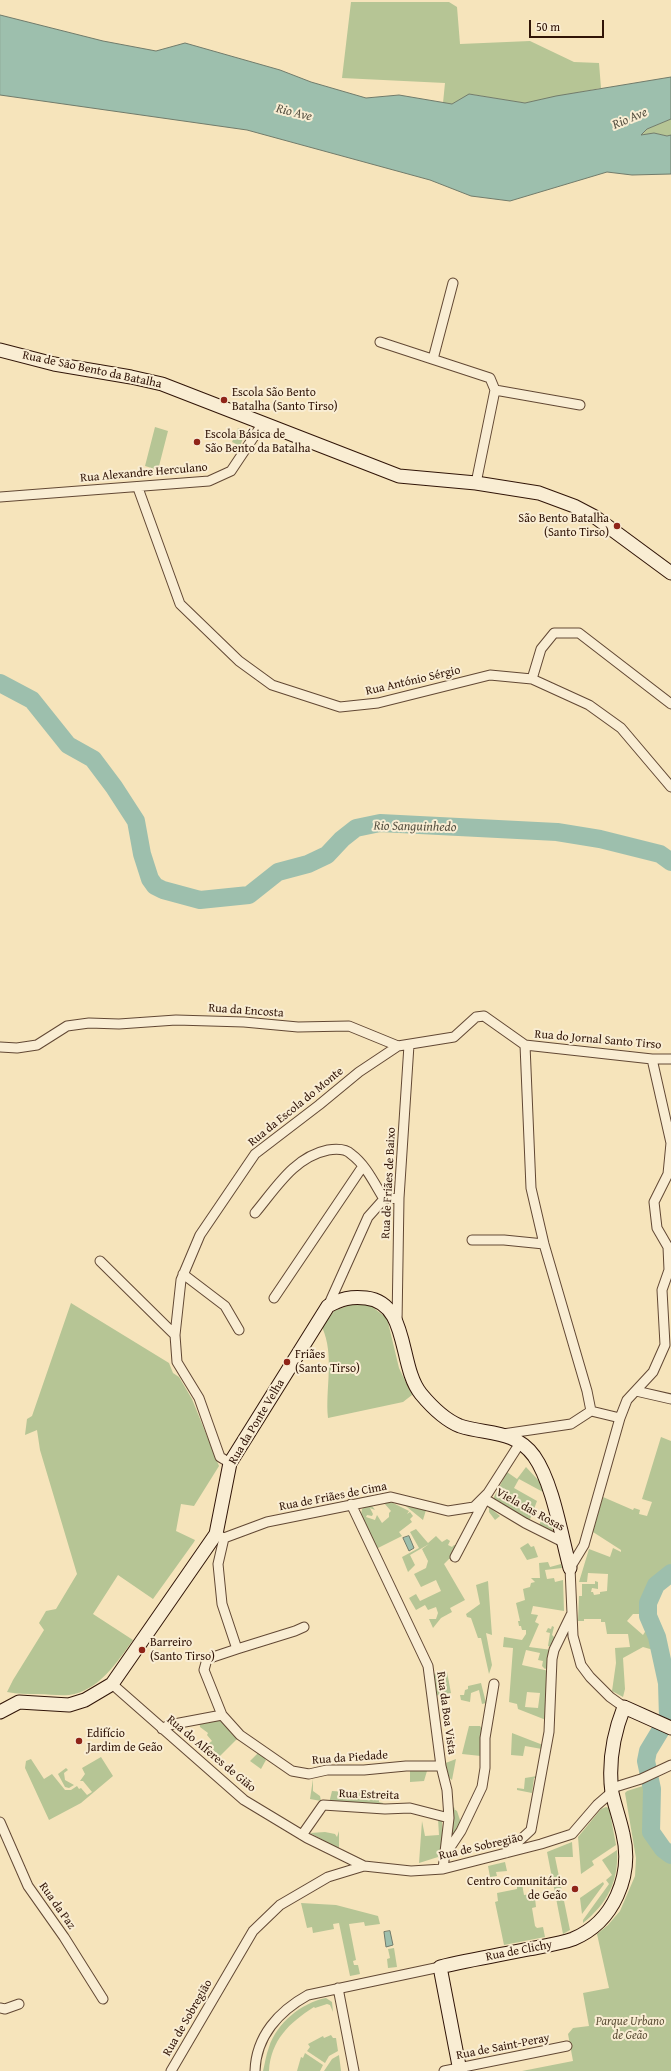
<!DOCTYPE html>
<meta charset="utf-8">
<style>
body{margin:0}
#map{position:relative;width:671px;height:2071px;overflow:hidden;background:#f6e4bb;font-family:"Gentium Book Plus",serif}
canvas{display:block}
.scale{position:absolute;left:529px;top:20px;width:75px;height:18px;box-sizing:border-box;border:2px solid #301407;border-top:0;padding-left:5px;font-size:12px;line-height:14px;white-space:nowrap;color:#301407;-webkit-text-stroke:3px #f9edd3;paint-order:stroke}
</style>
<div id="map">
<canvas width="671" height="2071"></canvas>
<div class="scale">50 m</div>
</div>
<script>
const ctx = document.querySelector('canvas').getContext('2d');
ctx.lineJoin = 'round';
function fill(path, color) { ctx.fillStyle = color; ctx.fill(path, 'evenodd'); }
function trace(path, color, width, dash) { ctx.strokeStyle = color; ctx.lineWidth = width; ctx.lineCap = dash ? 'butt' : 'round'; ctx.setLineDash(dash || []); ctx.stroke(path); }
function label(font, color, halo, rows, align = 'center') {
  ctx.font = font + ' "Gentium Book Plus",serif'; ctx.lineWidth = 4; ctx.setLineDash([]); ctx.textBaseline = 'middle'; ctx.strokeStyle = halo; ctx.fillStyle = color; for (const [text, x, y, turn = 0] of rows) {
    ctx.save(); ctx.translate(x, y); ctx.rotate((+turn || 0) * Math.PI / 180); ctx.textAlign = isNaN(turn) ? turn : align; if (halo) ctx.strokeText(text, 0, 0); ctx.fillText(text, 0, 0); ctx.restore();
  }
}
fill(new Path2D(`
 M 351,2 L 449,2 L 457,7 L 460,44 L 530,41 L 574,62 L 599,63 L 601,88 L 525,103 L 470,94 L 452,104 L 443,103 L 445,83 L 342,78 Z
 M 671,119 L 671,135 L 667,136 L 654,133 L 641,136 L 647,129 Z
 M 155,427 L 168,431 L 158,470 L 145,466 Z
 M 238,428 L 246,431 L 240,446 L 232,442 Z
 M 71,1303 L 169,1363 L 173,1373 L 179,1377 L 192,1399 L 219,1466 L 194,1506 L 181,1504 L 176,1531 L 195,1540 L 194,1542 L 153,1599 L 118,1575 L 93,1614 L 133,1640 C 117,1662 99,1691 69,1695 C 59,1696 49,1694 38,1694 C 27,1694 18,1694 7,1692 L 13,1680 L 44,1630 L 39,1623 L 46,1611 L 56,1609 L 77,1574 L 40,1450 L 37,1430 L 25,1435 L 27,1419 L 32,1416 Z
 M 355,1303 L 371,1306 L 387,1318 L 399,1368 L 412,1395 L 403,1402 L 328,1418 C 325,1388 335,1356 322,1327 L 334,1311 Z
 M 661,1437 L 671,1441 L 671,1570 C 652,1583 647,1591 643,1614 L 633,1614 L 627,1621 L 643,1635 L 648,1627 L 652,1633 L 657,1651 L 643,1647 L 623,1658 L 625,1689 L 623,1697 L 612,1691 L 616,1663 L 615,1648 L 630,1647 L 628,1634 L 607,1634 L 605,1622 L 601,1622 L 601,1619 L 584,1619 L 584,1621 L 578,1621 L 579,1596 L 582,1596 L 582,1584 L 595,1584 L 595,1581 L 598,1582 L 598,1589 L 592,1588 L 591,1592 L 593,1592 L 594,1595 L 600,1594 L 600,1592 L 607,1591 L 608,1574 L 588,1573 L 587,1582 L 579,1582 L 589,1549 L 610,1557 L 613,1548 L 621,1552 L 621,1550 L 593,1532 L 603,1497 L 633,1510 L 634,1508 L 640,1510 L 639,1514 L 647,1516 L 652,1502 L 642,1499 Z
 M 526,1467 L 539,1481 L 543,1492 L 519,1479 L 514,1488 L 537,1501 L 529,1522 L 494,1500 L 494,1497 L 507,1472 L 517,1479 Z
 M 391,1502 L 409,1511 L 407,1514 L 410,1512 L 413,1516 L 410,1519 L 412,1522 L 399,1532 L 402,1536 L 376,1549 L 361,1515 L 362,1509 L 370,1503 L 375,1510 L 370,1508 L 373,1514 L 372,1516 L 367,1515 L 366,1517 L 375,1520 L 377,1515 L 382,1523 L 389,1517 L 389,1513 L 391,1511 L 384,1503 Z
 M 402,1503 L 426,1510 L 423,1520 Z
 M 489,1507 L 500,1516 L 495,1520 L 489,1512 Z
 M 547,1514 L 553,1531 L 553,1533 L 538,1527 L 544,1515 Z
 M 416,1529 L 428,1543 L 436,1536 L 442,1542 L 447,1539 L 450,1541 L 448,1545 L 452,1547 L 454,1545 L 460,1546 L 454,1559 L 449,1559 L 444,1564 L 465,1600 L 450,1608 L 452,1612 L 441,1618 L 433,1628 L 429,1619 L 436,1619 L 438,1613 L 436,1607 L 428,1610 L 425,1605 L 416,1610 L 409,1598 L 416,1594 L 420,1601 L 441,1591 L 436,1580 L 421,1587 L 414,1574 L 426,1568 L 428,1561 L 422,1549 L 429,1544 L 410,1555 L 415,1565 L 408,1572 L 402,1557 L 419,1548 L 410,1532 Z
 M 528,1543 L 531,1547 L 534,1546 L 538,1557 L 527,1560 L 520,1548 Z
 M 548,1562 L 550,1567 L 561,1564 L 562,1568 L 545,1570 L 547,1579 L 554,1578 L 555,1582 L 563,1580 L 564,1611 L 533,1606 L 531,1614 L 538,1615 L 535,1622 L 539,1624 L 529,1647 L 552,1650 L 550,1666 L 545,1669 L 542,1666 L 543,1661 L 538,1660 L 540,1653 L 526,1650 L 522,1665 L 549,1671 L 546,1720 L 518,1709 L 517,1704 L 509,1702 L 513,1648 L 503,1647 L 504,1637 L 522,1640 L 526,1634 L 526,1630 L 522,1630 L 521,1626 L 519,1626 L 518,1621 L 520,1621 L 516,1603 L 525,1600 L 523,1589 L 530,1587 L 531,1583 L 535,1582 L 531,1578 L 540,1578 L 539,1563 ZM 527,1692 L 540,1693 L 538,1708 L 525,1707 Z
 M 488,1581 L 492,1635 L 486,1633 L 492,1665 L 489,1674 L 481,1638 L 478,1638 L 471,1618 L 467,1617 L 466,1614 L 480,1604 L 476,1585 Z
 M 552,1626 L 554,1627 L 552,1635 L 555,1638 L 552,1647 L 548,1646 L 550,1633 L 546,1632 L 548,1628 L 551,1629 Z
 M 447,1672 L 451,1693 L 434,1696 L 432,1674 Z
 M 481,1683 L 486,1703 L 482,1704 L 479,1690 L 471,1693 L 470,1702 L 461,1700 L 460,1695 L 464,1695 L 465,1690 L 468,1689 L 468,1686 Z
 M 214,1719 C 228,1722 227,1733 238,1738 L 219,1757 L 208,1744 L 212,1741 L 207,1735 L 208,1733 L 200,1727 L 199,1721 Z
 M 469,1726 L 480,1726 L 482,1729 L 481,1756 L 462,1754 Z
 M 512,1733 L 543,1745 L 542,1749 L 525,1746 L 523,1756 L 511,1755 Z
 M 259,1752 L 266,1756 L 265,1759 L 266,1760 L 261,1769 L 250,1761 Z
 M 101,1757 L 113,1776 L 81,1803 L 49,1820 L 25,1768 L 26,1761 L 31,1759 L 44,1779 L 52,1774 L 65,1790 L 71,1790 L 77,1786 L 79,1789 L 81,1788 L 87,1795 L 92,1792 L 83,1781 L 80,1781 L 85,1774 L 82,1768 Z
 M 456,1759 L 452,1780 L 446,1775 L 443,1764 Z
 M 66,1768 L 68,1770 L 64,1773 L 65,1780 L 74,1785 L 69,1788 L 65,1787 L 58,1774 Z
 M 424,1769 L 427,1771 L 424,1781 L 410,1782 L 410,1771 Z
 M 537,1776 L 537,1778 L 534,1778 L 532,1793 L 517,1790 L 517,1788 L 524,1789 L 525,1778 Z
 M 313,1779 L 313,1791 L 320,1796 L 321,1801 L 310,1799 Z
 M 646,1785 C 645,1818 640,1840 671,1860 L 671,2071 L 522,2071 L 573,2061 L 568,2034 L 573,2028 L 589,2026 L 583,1993 L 609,1988 L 597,1934 L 608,1925 L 620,1911 L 635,1876 L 636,1858 L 625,1793 L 627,1791 Z
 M 332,1791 L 379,1794 L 379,1802 L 383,1803 L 382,1807 L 329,1803 Z
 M 452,1807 L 455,1808 L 454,1809 L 457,1811 L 461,1823 L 452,1839 L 450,1809 Z
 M 606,1807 L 609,1808 L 616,1845 L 592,1861 L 594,1865 L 581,1874 L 578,1837 L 601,1809 Z
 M 438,1819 L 442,1819 C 442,1832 445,1846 438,1857 L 419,1863 L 422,1821 L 425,1836 L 439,1835 Z
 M 339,1831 L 339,1849 L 310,1833 L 325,1832 L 335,1834 L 337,1837 Z
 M 572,1842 L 573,1857 L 555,1857 L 570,1930 L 563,1934 L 547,1852 Z
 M 617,1850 C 619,1881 607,1904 583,1923 L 583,1920 L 609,1884 L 606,1880 L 612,1875 L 602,1860 Z
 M 505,1862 L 507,1871 L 496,1872 L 497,1876 L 490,1877 L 488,1866 Z
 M 603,1882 L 604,1884 L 582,1914 L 580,1898 Z
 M 522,1884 L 524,1895 L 545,1892 L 546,1895 L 535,1898 L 536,1907 L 532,1908 L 535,1926 L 537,1928 L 543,1927 L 545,1937 L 504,1945 L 495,1902 L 498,1901 L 497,1893 L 517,1889 L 517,1885 Z
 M 301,1903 L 336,1905 L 378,1916 L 380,1924 L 365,1926 L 364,1922 L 349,1924 L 356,1960 L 353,1961 L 354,1965 L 358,1965 L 360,1974 L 350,1976 L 339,1923 L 333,1924 L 334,1929 L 313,1933 L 312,1927 L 307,1928 Z
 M 394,1948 L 397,1967 L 388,1968 L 387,1959 L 390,1958 L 388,1949 Z
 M 326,1998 L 332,2002 L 333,2012 L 330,2005 L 327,2004 L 315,2008 L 314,2007 C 289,2023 271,2040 269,2071 L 263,2071 C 265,2063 266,2055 269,2047 C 277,2023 301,2003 326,1998 Z
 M 331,2035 L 333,2038 L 336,2038 L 338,2051 L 329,2056 L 325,2063 L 307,2051 L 310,2047 L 308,2044 L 323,2036 L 324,2038 Z
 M 305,2053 L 323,2065 L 320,2071 L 297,2071 L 301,2057 L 303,2058 Z
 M 339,2055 L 341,2071 L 324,2071 L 332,2059 Z`), '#b6c595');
const water = new Path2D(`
 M 0,15 L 103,41 L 156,51 L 185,43 L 280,70 L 311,82 L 366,98 L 399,95 L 452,104 L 469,94 L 525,103 L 556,96 L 671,77 L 671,119 L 647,129 L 641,135 L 654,133 L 667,136 L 671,135 L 671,174 L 632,175 L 607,172 L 510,201 L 471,196 L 430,180 L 247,130 L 0,95 Z
 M 409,1536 L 414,1548 L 409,1551 L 403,1538 Z
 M 390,1931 L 393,1945 L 386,1947 L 384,1932 Z`);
fill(water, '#9dbfad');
trace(water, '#717b6b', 1);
trace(new Path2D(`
 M 0,683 L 32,700 L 68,745 L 93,759 L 114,787 L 136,821 L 142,854 L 150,879 L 155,886 L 163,890 L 200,900 L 249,895 L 278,872 L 308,864 L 327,855 L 342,839 L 356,828 L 380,823 L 557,832 L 600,839 L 660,854 L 671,862
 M 671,1573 L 656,1585 L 648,1603 L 648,1616 L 657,1637 L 667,1683 L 668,1718 L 648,1751 L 646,1761 L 652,1789 L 651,1832 L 663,1849 L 671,1855`), '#9dbfad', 18);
const street = new Path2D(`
 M 380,342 L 490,378 L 495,390 L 580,405
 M 433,359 L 453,283
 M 476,483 L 495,390
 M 138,488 L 180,604 L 239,661 L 272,685 L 340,707 L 378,703 L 490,675 L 532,679 L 589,705 L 621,728 L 671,787
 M 0,497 L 209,481 L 231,471 L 263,423
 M 532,679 L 541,649 L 554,633 L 579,633 L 671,704
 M 525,1045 L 531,1188 L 544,1244 L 587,1391 L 591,1411
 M 0,1047 L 17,1048 L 37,1045 L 67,1026 L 89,1023 L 119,1024 L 176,1020 L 244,1022 L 298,1027 L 349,1026 L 398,1046 L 454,1037 L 476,1017 L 484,1016 L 525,1045 L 652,1059 L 671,1059
 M 255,1213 C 276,1188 294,1157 328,1150 C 335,1149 346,1149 351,1154 C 366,1165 374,1183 384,1199
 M 472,1240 L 504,1240 L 544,1244
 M 100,1261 L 175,1335
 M 183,1274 L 225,1306 L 239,1330
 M 274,1298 L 363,1166
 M 328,1306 L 368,1217 L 384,1199 L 399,1198
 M 397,1323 L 399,1198 L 409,1045
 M 636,1391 L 671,1399
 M 620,1418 L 584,1545 L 570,1568 L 573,1636 L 581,1665 L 590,1677 L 610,1697 L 624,1707
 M 503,1434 L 571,1424 L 591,1411 L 620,1418 L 627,1400 L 653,1372 L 665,1345 L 662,1290 L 669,1270 L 668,1247 L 657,1228 L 654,1202 L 668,1174 L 671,1143 L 652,1059
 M 230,1463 L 220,1457 L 199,1398 L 177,1362 L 175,1335 L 181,1280 L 200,1235 L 255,1154 L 319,1105 L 359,1072 L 398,1046
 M 485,1499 L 525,1523 L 563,1542
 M 351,1504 L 428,1666 L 441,1766 L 447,1790 L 449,1818 L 443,1869
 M 220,1536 L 224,1538 L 267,1522 L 391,1497 L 448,1511 L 474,1507 L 488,1493 L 520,1443
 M 224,1538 L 218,1564 L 222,1604 L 237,1649 L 207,1659 L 204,1670 L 222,1715 L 240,1735 L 292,1771 L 309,1774 L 327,1770 L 364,1770 L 406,1766 L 441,1766
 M 455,1557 L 485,1500
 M 237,1649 L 295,1631 L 304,1627
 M 112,1684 L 244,1800 L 307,1838 L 364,1866
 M 162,1729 L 169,1725 L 222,1715
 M 612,1788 L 641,1779 L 671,1765
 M 0,1822 L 28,1886 L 64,1937 L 103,1999
 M 302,1835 L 323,1805 L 385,1809 L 410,1808 L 449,1818
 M 447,1852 L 461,1831 L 482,1787 L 485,1768 L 485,1738 L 494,1684
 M 506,1853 L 531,1830 L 549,1732 L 552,1659 L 554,1650 L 571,1615
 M 338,1988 L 354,2071
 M 0,2008 L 5,2009 L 19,2004
 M 171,2071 L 253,1931 L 280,1905 L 328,1877 L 364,1866 L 411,1871 L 443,1869 L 541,1844 L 572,1834 L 597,1805 L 612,1792
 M 255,2071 C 256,2036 279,2011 308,1995 L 440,1967
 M 444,2071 L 567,2046`);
const secondary = new Path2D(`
 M 0,350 L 54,364 L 131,377 L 162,384 L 399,476 L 476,483 L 539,493 L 574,506 L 595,517 L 671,573
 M 0,1712 L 19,1702 L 69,1705 L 85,1700 L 112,1684 L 216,1534 L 230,1463 L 328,1306 C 341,1299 351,1296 366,1298 C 410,1303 398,1366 421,1394 C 431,1406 445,1420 460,1426 C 487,1435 514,1429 534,1456 C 553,1483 561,1535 570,1568
 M 460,2071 L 440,1967 C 469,1960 499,1955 529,1949 C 543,1946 559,1944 573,1939 C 614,1922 633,1875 623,1834 C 620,1820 615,1806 612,1793 C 608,1763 613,1735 624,1707 L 671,1728`);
trace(street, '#624834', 11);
trace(secondary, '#301407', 15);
trace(street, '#f9edd3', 9);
trace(secondary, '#f9edd3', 13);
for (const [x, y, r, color] of [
 [224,400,4,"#8f2418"],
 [197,442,4,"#8f2418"],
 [617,526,4,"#8f2418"],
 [287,1362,4,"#8f2418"],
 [142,1650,4,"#8f2418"],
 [79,1741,4,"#8f2418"],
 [575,1889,4,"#8f2418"]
]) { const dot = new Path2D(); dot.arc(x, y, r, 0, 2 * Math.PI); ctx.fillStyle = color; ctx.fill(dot); trace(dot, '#f9edd3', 1.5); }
label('12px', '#301407', '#f9edd3', [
 ["Rua de São Bento da Batalha",92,370,12],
 ["Rua Alexandre Herculano",144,473,-5],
 ["Rua António Sérgio",413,681,-13],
 ["Rua da Encosta",246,1011,4],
 ["Rua do Jornal Santo Tirso",598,1040,5],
 ["Rua da Escola do Monte",296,1107,-39],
 ["Rua de Friães de Baixo",389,1183,-87],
 ["Rua da Ponte Velha",257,1422,-59],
 ["Rua de Friães de Cima",333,1497,-11],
 ["Viela das Rosas",530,1510,29],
 ["Rua da Boa Vista",446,1713,82],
 ["Rua do Alferes de Gião",211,1754,40],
 ["Rua da Piedade",350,1758,-4],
 ["Rua Estreita",369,1795,2],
 ["Rua de Sobregião",481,1847,-13],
 ["Rua da Paz",57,1906,55],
 ["Rua de Clichy",519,1951,-11],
 ["Rua de Sobregião",188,2018,-60],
 ["Rua de Saint-Peray",503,2047,-11]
]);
label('12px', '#301407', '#f9edd3', [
 ["Escola São Bento",232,393],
 ["Batalha (Santo Tirso)",232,407],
 ["Escola Básica de",205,435],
 ["São Bento da Batalha",205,449],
 ["São Bento Batalha",609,519,"right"],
 ["(Santo Tirso)",609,533,"right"],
 ["Friães",295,1355],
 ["(Santo Tirso)",295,1369],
 ["Barreiro",150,1643],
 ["(Santo Tirso)",150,1657],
 ["Edifício",87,1734],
 ["Jardim de Geão",87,1748],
 ["Centro Comunitário",567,1882,"right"],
 ["de Geão",567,1896,"right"]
], 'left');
label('italic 12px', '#5f5239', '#f9edd3', [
 ["Parque Urbano",630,2022],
 ["de Geão",630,2036]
]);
label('italic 13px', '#565041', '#f9edd3', [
 ["Rio Ave",294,113,14],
 ["Rio Ave",630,119,-23],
 ["Rio Sanguinhedo",415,827,1]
]);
</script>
